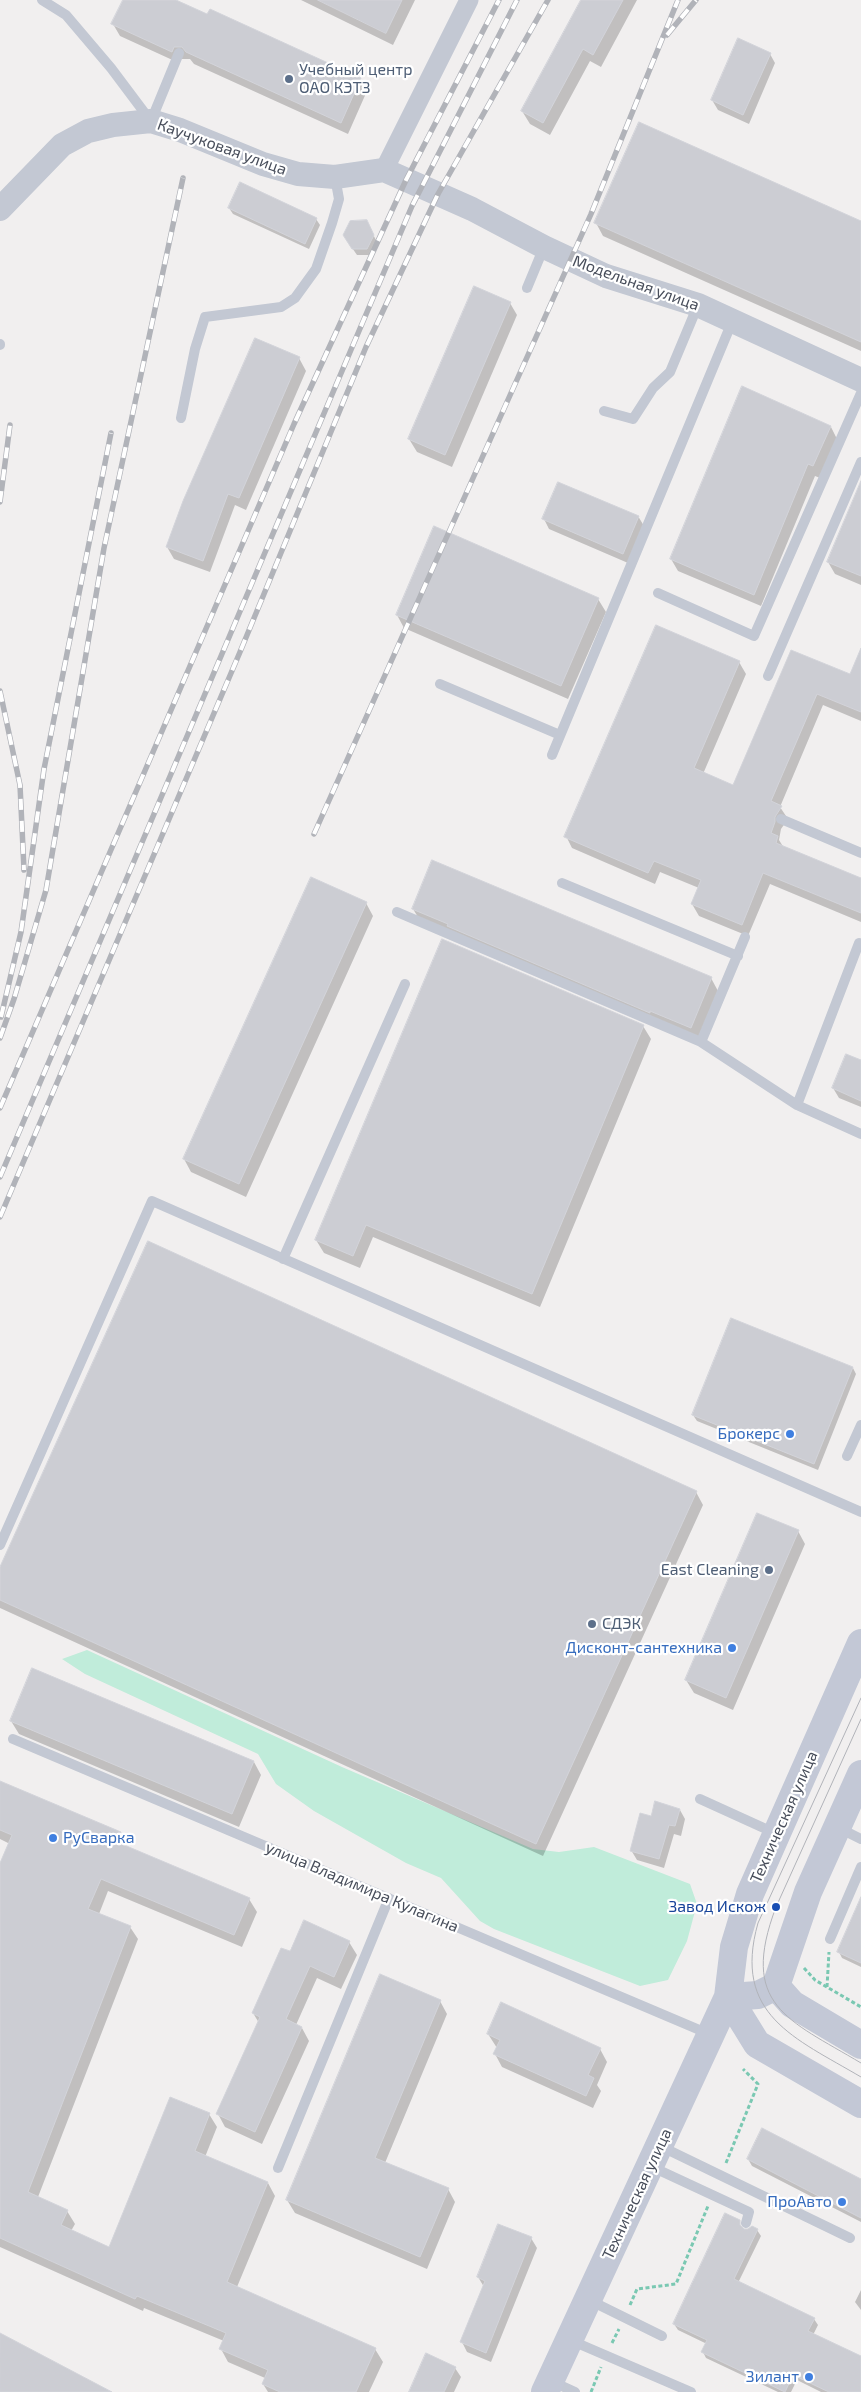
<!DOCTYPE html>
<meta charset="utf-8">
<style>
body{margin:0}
canvas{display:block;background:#f1efef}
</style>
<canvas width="861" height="2392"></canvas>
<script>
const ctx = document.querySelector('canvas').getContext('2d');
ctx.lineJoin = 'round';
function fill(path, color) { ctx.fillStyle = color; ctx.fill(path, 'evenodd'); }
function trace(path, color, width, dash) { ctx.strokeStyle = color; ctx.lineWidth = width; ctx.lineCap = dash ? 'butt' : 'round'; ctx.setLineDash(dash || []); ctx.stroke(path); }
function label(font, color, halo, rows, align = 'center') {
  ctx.font = font + ' "Exo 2",sans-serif'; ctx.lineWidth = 4.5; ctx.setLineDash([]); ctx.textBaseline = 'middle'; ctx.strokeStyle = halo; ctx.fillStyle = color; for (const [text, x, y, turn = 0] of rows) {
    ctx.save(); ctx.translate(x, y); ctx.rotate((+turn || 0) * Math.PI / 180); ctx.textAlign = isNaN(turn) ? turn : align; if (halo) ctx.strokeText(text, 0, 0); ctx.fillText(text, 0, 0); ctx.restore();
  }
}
fill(new Path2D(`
 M 87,1650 L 342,1767 L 533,1849 L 559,1852 L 594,1847 L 690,1884 L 697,1904 L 687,1941 L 668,1980 L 640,1986 L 494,1929 L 480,1921 L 441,1878 L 406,1863 L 314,1811 L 276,1784 L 258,1754 L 85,1674 L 62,1659 Z`), '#c0ecda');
fill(new Path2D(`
 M 124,0 L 173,0 L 360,79 L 367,91 L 348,134 L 194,64 L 190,59 L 181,59 L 179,63 L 120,36 L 113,24 Z
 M 301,0 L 415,0 L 393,45 Z
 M 582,0 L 637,0 L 601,67 L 590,61 L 550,135 L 530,124 L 522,111 Z
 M 770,54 L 775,63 L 749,124 L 718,110 L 712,100 Z
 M 229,208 L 316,219 L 320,225 L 309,249 L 233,214 Z
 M 366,221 L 377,242 L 370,255 L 357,255 L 348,242 Z
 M 596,223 L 861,223 L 861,351 L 603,236 Z
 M 510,303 L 517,315 L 452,467 L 417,452 L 409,439 Z
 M 299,358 L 306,371 L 246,510 L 235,505 L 210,572 L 174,559 L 167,547 Z
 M 743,387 L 831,427 L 837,439 L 820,478 L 815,476 L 761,606 L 678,571 L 671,559 Z
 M 861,488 L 861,585 L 835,574 L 828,562 Z
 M 638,516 L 644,526 L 628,563 L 549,529 L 544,519 Z
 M 598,599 L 606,612 L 568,699 L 404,628 L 397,615 Z
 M 791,651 L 851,676 L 861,651 L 861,721 L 823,705 L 780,807 L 788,819 L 781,829 L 779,840 L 784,848 L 861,879 L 861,922 L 770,884 L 748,936 L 699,916 L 692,904 L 699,888 L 660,872 L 655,884 L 572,848 L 566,836 L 739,662 L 746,674 L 703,774 L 733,786 Z
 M 366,903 L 373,916 L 246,1197 L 191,1172 L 184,1159 Z
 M 413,909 L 711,978 L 718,991 L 698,1040 L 421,922 Z
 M 643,1026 L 651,1039 L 540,1307 L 373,1237 L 360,1268 L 324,1253 L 316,1240 Z
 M 861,1062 L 861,1107 L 839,1098 L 833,1088 Z
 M 853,1368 L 856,1374 L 818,1470 L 697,1421 L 693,1415 Z
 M 696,1492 L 703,1505 L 543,1856 L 0,1608 L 0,1570 Z
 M 798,1531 L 805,1544 L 733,1710 L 694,1693 L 686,1680 Z
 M 11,1721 L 254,1762 L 261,1775 L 239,1827 L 19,1734 Z
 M 0,1783 L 120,1833 L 127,1848 L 249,1899 L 257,1912 L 242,1947 L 108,1891 L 99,1914 L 130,1927 L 138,1939 L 38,2197 L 67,2211 L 75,2224 L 71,2231 L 110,2248 L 209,2114 L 217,2127 L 205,2157 L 268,2183 L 275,2196 L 237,2287 L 375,2349 L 383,2362 L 369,2392 L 268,2392 L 263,2384 L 265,2378 L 228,2362 L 221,2349 L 224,2341 L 144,2308 L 143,2311 L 0,2247 L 0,1867 L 10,1844 L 0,1839 Z
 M 680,1810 L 685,1819 L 681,1836 L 674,1834 L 664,1868 L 637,1860 L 631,1850 L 652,1818 Z
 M 861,1901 L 861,1967 L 842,1958 L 839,1952 Z
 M 349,1942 L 357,1955 L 341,1989 L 317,1978 L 296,2025 L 302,2028 L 309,2041 L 262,2144 L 225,2127 L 218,2114 L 259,2023 L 253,2013 L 290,1953 Z
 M 440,2001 L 447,2014 L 385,2163 L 448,2189 L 455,2202 L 427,2269 L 295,2213 L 287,2200 Z
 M 488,2034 L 600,2049 L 607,2062 L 597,2085 L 601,2091 L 593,2108 L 502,2067 L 495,2054 L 497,2048 Z
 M 748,2159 L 861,2181 L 861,2222 L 752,2166 Z
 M 739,2221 L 742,2231 L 757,2230 L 761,2236 L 738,2283 L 814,2319 L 818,2325 L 813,2335 L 861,2358 L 861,2392 L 821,2392 L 797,2380 L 791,2392 L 778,2392 L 706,2358 L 703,2352 L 707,2344 L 678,2330 L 674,2324 Z
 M 531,2238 L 537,2248 L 491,2362 L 467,2352 L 462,2342 L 484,2287 L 478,2277 Z
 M 861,2290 L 861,2310 L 855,2302 Z
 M 455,2368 L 461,2377 L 454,2392 L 410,2392 Z`), '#0003');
const building = new Path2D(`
 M 123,0 L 176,0 L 207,14 L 210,9 L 361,78 L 341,123 L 186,52 L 182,47 L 174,47 L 172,52 L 111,24 Z
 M 318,0 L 402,0 L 386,33 Z
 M 581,0 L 623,0 L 593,55 L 583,49 L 543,123 L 521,111 Z
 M 738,38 L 771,53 L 743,115 L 711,100 Z
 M 639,122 L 861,221 L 861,342 L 594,223 Z
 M 240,182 L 317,218 L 305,244 L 228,208 Z
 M 367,220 L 374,235 L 367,249 L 352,249 L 343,235 L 350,221 Z
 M 474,286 L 511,302 L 445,455 L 408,439 Z
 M 255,338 L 300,357 L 239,498 L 228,494 L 203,561 L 166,547 L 183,501 Z
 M 742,386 L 831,426 L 813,466 L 808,464 L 754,595 L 670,559 Z
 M 861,481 L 861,576 L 827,562 Z
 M 558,482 L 639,516 L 623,554 L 542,519 Z
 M 434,526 L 599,598 L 561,686 L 396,615 Z
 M 656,625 L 740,661 L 694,768 L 733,785 L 791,650 L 850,674 L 861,648 L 861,712 L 817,694 L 771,801 L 782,806 L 775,817 L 775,822 L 771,833 L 778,836 L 776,843 L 861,878 L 861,913 L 763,873 L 742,925 L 691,904 L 701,880 L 654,861 L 648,873 L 564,837 Z
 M 432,860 L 712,977 L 691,1028 L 650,1011 L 650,1013 L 447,926 L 448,924 L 412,909 Z
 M 311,877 L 367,902 L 239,1184 L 183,1159 Z
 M 442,939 L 644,1025 L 532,1294 L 366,1225 L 353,1256 L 315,1240 Z
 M 846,1054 L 861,1060 L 861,1101 L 832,1088 Z
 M 148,1241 L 697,1491 L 536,1844 L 0,1600 L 0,1567 Z
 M 731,1318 L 853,1367 L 814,1464 L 692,1415 Z
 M 757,1513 L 799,1530 L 726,1698 L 685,1680 Z
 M 32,1668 L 254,1761 L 232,1814 L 10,1721 Z
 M 0,1781 L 121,1832 L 117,1842 L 250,1898 L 234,1935 L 101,1879 L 88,1909 L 131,1926 L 28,2192 L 68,2210 L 61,2225 L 109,2247 L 170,2097 L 210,2113 L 195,2151 L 268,2182 L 227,2282 L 376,2348 L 356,2392 L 280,2392 L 262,2384 L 268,2370 L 219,2349 L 226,2333 L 137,2296 L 135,2299 L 0,2238 L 0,1863 L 12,1835 L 0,1830 Z
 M 655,1801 L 680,1809 L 675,1826 L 669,1825 L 659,1859 L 630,1851 L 640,1813 L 651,1816 Z
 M 861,1897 L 861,1963 L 837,1952 Z
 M 304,1920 L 350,1941 L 334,1977 L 310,1966 L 286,2019 L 302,2027 L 255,2132 L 216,2114 L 260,2017 L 252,2013 L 281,1948 L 290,1951 Z
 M 380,1974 L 441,2000 L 375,2158 L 449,2188 L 420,2257 L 286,2200 Z
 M 501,2002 L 601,2048 L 588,2075 L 594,2078 L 586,2096 L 493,2054 L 500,2040 L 487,2034 Z
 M 762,2128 L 861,2179 L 861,2218 L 747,2159 Z
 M 725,2213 L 740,2220 L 740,2225 L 744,2229 L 748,2229 L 752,2226 L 758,2229 L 734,2279 L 815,2318 L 808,2331 L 861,2356 L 861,2392 L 829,2392 L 793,2375 L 785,2392 L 701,2352 L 707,2340 L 673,2324 Z
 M 498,2224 L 532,2237 L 486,2353 L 460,2342 L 485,2281 L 477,2277 Z
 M 0,2333 L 112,2392 L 0,2392 Z
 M 426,2353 L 456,2367 L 444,2392 L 409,2392 Z`);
fill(building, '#cccdd3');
trace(building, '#d3d4da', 1);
trace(new Path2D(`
 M 804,1968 L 815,1980 L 861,2007
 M 827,1987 L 829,1952
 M 726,2163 L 758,2084 L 743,2069
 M 630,2305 L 637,2289 L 676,2284 L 708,2206
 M 612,2343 L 619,2329
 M 591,2392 L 601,2367`), '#7ac8b2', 3, [4, 2.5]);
trace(new Path2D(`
 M 42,0 L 66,15 L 111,68 L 150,120
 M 151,121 L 179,53
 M 527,288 L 544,247
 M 0,344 L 0,345
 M 604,411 L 633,419 L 653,388 L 670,372 L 698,305
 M 181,418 L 195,349 L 205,317 L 281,307 L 295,298 L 316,269 L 332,223 L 339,199 L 335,177
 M 658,593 L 754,636 L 861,393
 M 768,676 L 861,462
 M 440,684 L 560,735
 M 552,755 L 732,322
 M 781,819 L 861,853
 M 562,883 L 738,956
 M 397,912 L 701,1042 L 797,1105 L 861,1134
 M 701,1042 L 745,937
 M 797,1105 L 859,943
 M 283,1259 L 405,984
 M 847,1456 L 861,1425
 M 0,1545 L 152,1201 L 861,1512
 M 13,1739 L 709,2034
 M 700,1799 L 777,1834
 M 837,1827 L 861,1839
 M 830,1939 L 861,1867
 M 660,2146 L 850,2238
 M 650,2166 L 749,2212 L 746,2223
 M 278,2168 L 389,1898
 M 589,2300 L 662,2336
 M 570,2340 L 691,2392
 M 551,2381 L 575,2392`), '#c3c8d3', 10);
trace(new Path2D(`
 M 384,170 L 469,0`), '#c3c8d3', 19);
trace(new Path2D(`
 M 0,209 L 62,145 L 88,131 L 113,125 L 151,121 L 180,130 L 263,164 L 298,174 L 335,177 L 384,170 L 472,209 L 544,247 L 606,276 L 698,305 L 861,380`), '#c3c8d3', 24);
trace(new Path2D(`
 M 776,1986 L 792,2004 L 861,2045
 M 728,1997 L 758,1995 L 776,1986 L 808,1892 L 861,1774
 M 728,1997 L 757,2044 L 861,2104
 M 545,2392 L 728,1997 L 734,1947 L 750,1894 L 861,1643`), '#c3c8d6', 28);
trace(new Path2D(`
 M 861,1698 L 758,1923 C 732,2015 795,2038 861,2077
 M 861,1719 L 776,1907 C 739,2005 787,2019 861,2063`), '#b1b3b9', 1);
const rail = new Path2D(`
 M 667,35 L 696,0
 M 0,502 L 10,425
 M 0,691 L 20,785 L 24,870
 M 314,834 L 591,214 L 678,0
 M 1,1017 L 21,932 L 44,769 L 111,433
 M 0,1038 L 14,999 L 46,890 L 104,548 L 183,178
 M 0,1108 L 294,424 L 406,180 L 499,0
 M 0,1177 L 412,206 L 517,0
 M 0,1217 L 240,652 L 366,347 L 438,194 L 548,0`);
trace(rail, '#b1b3b9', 5.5);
trace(rail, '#fff', 4, [11]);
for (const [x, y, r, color] of [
 [289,79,5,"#5c6f8a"],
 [790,1434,5,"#3f7fe0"],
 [769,1570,5,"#5c6f8a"],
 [592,1624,5,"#5c6f8a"],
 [732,1648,5,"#3f7fe0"],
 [53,1838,5,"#3f7fe0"],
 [776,1907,5,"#1a4fb4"],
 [842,2202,5,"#3f7fe0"],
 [809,2377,5,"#3f7fe0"]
]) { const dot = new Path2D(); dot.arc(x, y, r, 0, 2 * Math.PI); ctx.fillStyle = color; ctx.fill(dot); trace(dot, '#fff', 2); }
label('16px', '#4e5e75', '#fff', [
 ["Учебный центр",299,70],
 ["ОАО КЭТЗ",299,88],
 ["East Cleaning",759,1570,"right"],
 ["СДЭК",602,1624]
], 'left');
label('16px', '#484e5b', '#fff', [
 ["Каучуковая улица",222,147,20],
 ["Модельная улица",636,283,20],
 ["Техническая улица",784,1817,-66],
 ["улица Владимира Кулагина",362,1887,23],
 ["Техническая улица",637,2194,-65]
]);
label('16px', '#366cbe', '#fff', [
 ["Брокерс",780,1434],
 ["Дисконт-сантехника",722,1648],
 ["РуСварка",63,1838,"left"],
 ["ПроАвто",832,2202],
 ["Зилант",799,2377]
], 'right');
label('16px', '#164399', '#fff', [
 ["Завод Искож",766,1907]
], 'right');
</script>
